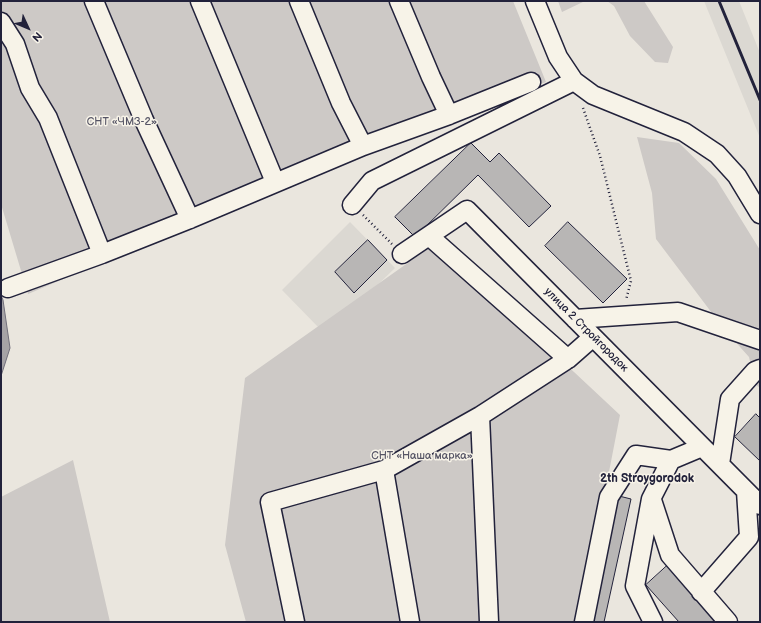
<!DOCTYPE html>
<meta charset="utf-8">
<style>
body{margin:0}
#map{position:relative;width:761px;height:623px;overflow:hidden;background:#eae6de;font-family:"Balsamiq Sans",sans-serif}
canvas{display:block}
.frame{position:absolute;inset:0;border:2px solid #22223b;pointer-events:none}
.north{position:absolute;left:8px;top:8px;width:40px;height:40px;-webkit-text-stroke:3px #f7f3e8;paint-order:stroke;rotate:134deg;font-size:11px;font-weight:700;line-height:16px;text-align:center;color:#22223b}
.north::after{content:'';display:block;margin:auto;width:14px;height:18px;background:#22223b;clip-path:polygon(50% 0,100% 100%,50% 72%,0 100%)}
</style>
<div id="map">
<canvas width="761" height="623"></canvas>
<div class="frame"></div>
<div class="north">N</div>
</div>
<script>
const ctx = document.querySelector('canvas').getContext('2d');
ctx.lineJoin = 'round';
function fill(path, color) { ctx.fillStyle = color; ctx.fill(path, 'evenodd'); }
function trace(path, color, width, dash) { ctx.strokeStyle = color; ctx.lineWidth = width; ctx.lineCap = dash ? 'butt' : 'round'; ctx.setLineDash(dash || []); ctx.stroke(path); }
function label(font, color, halo, rows, align = 'center') {
  ctx.font = font + ' "Balsamiq Sans",sans-serif'; ctx.lineWidth = 3; ctx.setLineDash([]); ctx.textBaseline = 'middle'; ctx.strokeStyle = halo; ctx.fillStyle = color; for (const [text, x, y, turn = 0] of rows) {
    ctx.save(); ctx.translate(x, y); ctx.rotate((+turn || 0) * Math.PI / 180); ctx.textAlign = isNaN(turn) ? turn : align; if (halo) ctx.strokeText(text, 0, 0); ctx.fillText(text, 0, 0); ctx.restore();
  }
}
fill(new Path2D(`
 M 704,1 L 739,1 L 760,53 L 760,138 Z
 M 350,222 L 395,268 L 359,303 L 320,329 L 282,290 Z`), '#dbd8d2');
fill(new Path2D(`
 M 1,1 L 513,1 L 546,82 L 398,136 L 28,294 L 1,204 Z
 M 558,1 L 585,1 L 562,12 Z
 M 607,1 L 644,1 L 673,47 L 668,63 L 655,62 L 630,36 L 614,6 Z
 M 637,137 L 679,143 L 716,179 L 760,250 L 760,388 L 755,384 L 749,357 L 724,329 L 656,239 L 652,193 Z
 M 436,243 L 620,415 L 580,622 L 246,622 L 225,545 L 245,378 Z
 M 73,460 L 110,622 L 1,622 L 1,497 Z`), '#cdc9c6');
const water = new Path2D(`
 M 1,295 L 3,300 L 10,348 L 1,376 Z`);
fill(water, '#a6a3a6');
trace(water, '#716f7b', 1);
const building = new Path2D(`
 M 471,143 L 490,162 L 499,153 L 551,206 L 529,227 L 478,175 L 415,237 L 395,217 Z
 M 568,222 L 627,279 L 603,303 L 545,246 Z
 M 368,240 L 387,260 L 354,293 L 335,272 Z
 M 756,414 L 760,418 L 760,461 L 735,437 Z
 M 619,496 L 631,499 L 604,622 L 591,622 Z
 M 668,565 L 720,622 L 679,622 L 646,585 Z`);
fill(building, '#b8b6b5');
trace(building, '#22223b', 1);
const minor = new Path2D(`
 M 94,1 L 144,120 L 190,219
 M 200,1 L 275,182
 M 299,1 L 341,103 L 363,146
 M 399,1 L 431,77 L 449,115
 M 535,1 L 558,57 L 574,81 L 593,95 L 684,132 L 717,154 L 737,176 L 760,214
 M 1,22 L 15,44 L 30,88 L 48,118 L 102,254
 M 352,205 L 372,181 L 574,81
 M 429,236 L 568,359
 M 402,254 L 467,210 L 760,505
 M 8,288 L 102,254 L 190,219 L 363,146 L 449,115 L 531,82
 M 575,319 L 678,312 L 760,340
 M 480,416 L 489,622
 M 720,464 L 730,399 L 755,371 L 760,369
 M 384,470 L 410,622
 M 652,500 L 670,555 L 728,622
 M 701,592 L 749,537 L 746,491
 M 295,622 L 270,502 L 384,470 L 480,416 L 568,359 L 593,337
 M 584,622 L 609,497 L 636,455 L 671,460
 M 653,622 L 635,586 L 651,499 L 671,460 L 702,447`);
trace(minor, '#22223b', 21);
trace(new Path2D(`
 M 583,108 L 600,156 L 631,281 L 626,300
 M 363,215 L 392,244`), '#22223b', 2.5, [1, 3]);
trace(minor, '#f7f3e8', 18);
trace(new Path2D(`
 M 719,1 L 760,100`), '#22223b', 3);
label('11px', '#555465', '#f7f3e8', [
 ["СНТ «ЧМЗ-2»",122,122],
 ["СНТ «Наша марка»",422,456]
]);
label('11px', '#22223b', '#f7f3e8', [
 ["улица 2 Стройгородок",586,330,45]
]);
label('bold 12px', '#22223b', '#f7f3e8', [
 ["2th Stroygorodok",647,479]
]);
</script>
